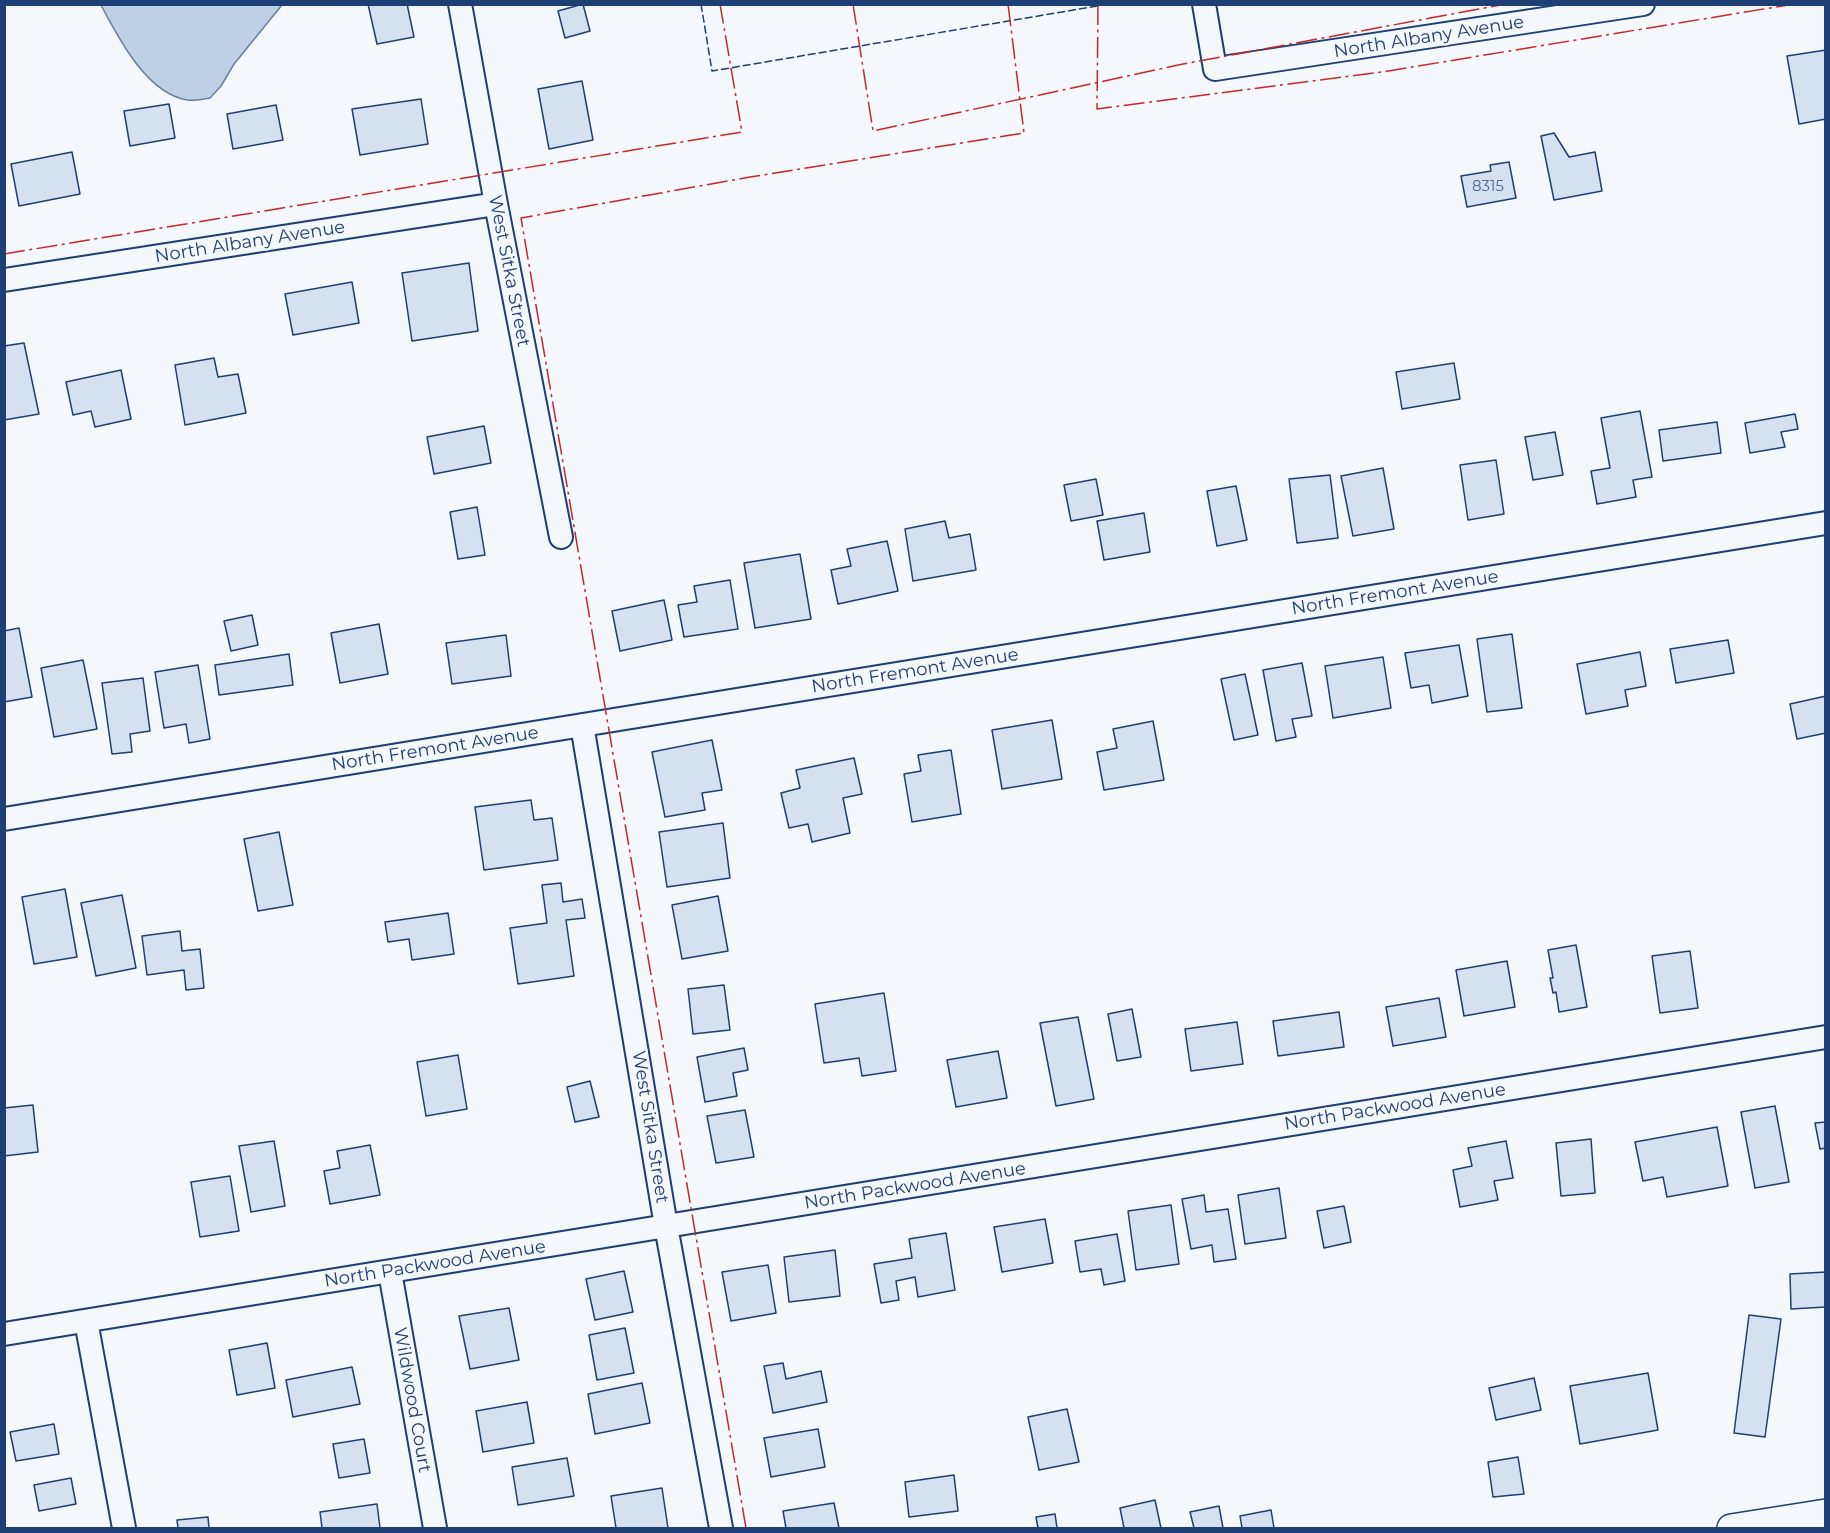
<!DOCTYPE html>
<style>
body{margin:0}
#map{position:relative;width:1830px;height:1533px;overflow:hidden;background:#f4f7fb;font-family:Montserrat,sans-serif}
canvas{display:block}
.frame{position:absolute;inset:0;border:6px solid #1d3f73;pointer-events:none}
</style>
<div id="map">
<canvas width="1830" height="1533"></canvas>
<div class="frame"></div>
</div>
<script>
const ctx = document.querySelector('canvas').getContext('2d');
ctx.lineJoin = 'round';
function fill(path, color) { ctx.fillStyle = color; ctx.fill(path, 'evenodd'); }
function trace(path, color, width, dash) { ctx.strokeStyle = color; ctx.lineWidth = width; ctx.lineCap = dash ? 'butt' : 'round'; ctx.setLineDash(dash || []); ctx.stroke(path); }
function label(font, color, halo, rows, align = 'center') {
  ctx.font = font + ' Montserrat,sans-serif'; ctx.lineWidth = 4.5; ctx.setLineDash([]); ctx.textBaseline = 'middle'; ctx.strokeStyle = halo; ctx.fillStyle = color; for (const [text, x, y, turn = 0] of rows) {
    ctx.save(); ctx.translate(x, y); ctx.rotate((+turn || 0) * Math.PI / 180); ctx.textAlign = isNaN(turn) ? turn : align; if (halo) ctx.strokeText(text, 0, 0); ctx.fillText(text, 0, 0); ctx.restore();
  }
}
const water = new Path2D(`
 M 101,5 L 282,5 L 234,64 L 221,86 L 210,98 C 203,99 194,101 187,100 C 146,93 118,37 101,5 Z`);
fill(water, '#bed0e5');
trace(water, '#687fa3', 1.5);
const building = new Path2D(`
 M 368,4 L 407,4 L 414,37 L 377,44 Z
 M 583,4 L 590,31 L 565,38 L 558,11 Z
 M 1826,50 L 1826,119 L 1799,124 L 1787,56 Z
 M 582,81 L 593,140 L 549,149 L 538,89 Z
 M 421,99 L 428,144 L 360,155 L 352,109 Z
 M 169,104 L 175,138 L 130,146 L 124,111 Z
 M 276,105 L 283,140 L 233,149 L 227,114 Z
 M 1554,133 L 1569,157 L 1595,152 L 1602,191 L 1554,200 L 1541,136 Z
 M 72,152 L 80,194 L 19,206 L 11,164 Z
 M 1509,162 L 1516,198 L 1467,207 L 1461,176 L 1491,171 L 1490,165 Z
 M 469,263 L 478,331 L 412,341 L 402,273 Z
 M 352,282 L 359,323 L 293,335 L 285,294 Z
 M 24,343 L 39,414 L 4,420 L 4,346 Z
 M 214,358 L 218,377 L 238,374 L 246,413 L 185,425 L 175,365 Z
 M 1454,363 L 1460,399 L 1402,409 L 1396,372 Z
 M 121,370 L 131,419 L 95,427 L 91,411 L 73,415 L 66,382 Z
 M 1640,411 L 1652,477 L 1633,480 L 1636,497 L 1597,504 L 1591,471 L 1610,468 L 1601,418 Z
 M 1795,414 L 1798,429 L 1781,432 L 1785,447 L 1750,453 L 1745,423 Z
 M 1717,422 L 1721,453 L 1663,461 L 1659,430 Z
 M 484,426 L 491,463 L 434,474 L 427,437 Z
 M 1555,432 L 1563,475 L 1533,480 L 1525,437 Z
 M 1496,460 L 1504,514 L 1468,520 L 1460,465 Z
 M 1383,468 L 1394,529 L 1353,536 L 1341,476 Z
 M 1330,475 L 1338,538 L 1297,543 L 1289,479 Z
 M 1096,479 L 1103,515 L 1071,521 L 1064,485 Z
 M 1236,486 L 1247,540 L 1217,546 L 1207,491 Z
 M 477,507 L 485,555 L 458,559 L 450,512 Z
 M 1144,513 L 1150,552 L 1104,560 L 1097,521 Z
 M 945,521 L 949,538 L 970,534 L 976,570 L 913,581 L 905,529 Z
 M 887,541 L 898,591 L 838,604 L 831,570 L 851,566 L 847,549 Z
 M 800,554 L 811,619 L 755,628 L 744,563 Z
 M 730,580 L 738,629 L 684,637 L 678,605 L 697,602 L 694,586 Z
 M 664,600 L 672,640 L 620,651 L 612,611 Z
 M 252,615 L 258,645 L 231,651 L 224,621 Z
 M 379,624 L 388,674 L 340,683 L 331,633 Z
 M 19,628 L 32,697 L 4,702 L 4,631 Z
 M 1512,634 L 1522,708 L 1487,712 L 1477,639 Z
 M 506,635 L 511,676 L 452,684 L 446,643 Z
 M 1728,640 L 1734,673 L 1676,683 L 1670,649 Z
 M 1459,645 L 1468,696 L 1432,703 L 1429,685 L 1411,688 L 1405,653 Z
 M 1640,652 L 1646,686 L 1625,690 L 1628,706 L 1586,714 L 1577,664 Z
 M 289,654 L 293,685 L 219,695 L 215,665 Z
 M 1383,657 L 1391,708 L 1333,718 L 1325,666 Z
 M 83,660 L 97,729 L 54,737 L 41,668 Z
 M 1302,663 L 1312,716 L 1292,719 L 1296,737 L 1276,741 L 1263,670 Z
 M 198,665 L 210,739 L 189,743 L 186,724 L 164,728 L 155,672 Z
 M 1245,674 L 1258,735 L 1234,740 L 1221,679 Z
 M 143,678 L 150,731 L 130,734 L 132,752 L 112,754 L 102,683 Z
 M 1826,696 L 1826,733 L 1797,739 L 1790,704 Z
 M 1052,720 L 1062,779 L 1002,789 L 992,730 Z
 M 1153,721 L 1164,780 L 1104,790 L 1097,752 L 1117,748 L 1113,729 Z
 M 712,740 L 722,790 L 702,793 L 705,810 L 665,817 L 652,752 Z
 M 951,750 L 961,814 L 912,822 L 904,774 L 921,771 L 918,755 Z
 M 854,758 L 862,794 L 843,798 L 850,833 L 812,842 L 808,824 L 789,828 L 781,793 L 800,788 L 796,770 Z
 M 531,800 L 534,820 L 552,818 L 558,860 L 484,870 L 475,807 Z
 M 723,823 L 730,878 L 667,887 L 659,832 Z
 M 279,832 L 293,905 L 258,911 L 244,839 Z
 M 561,883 L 563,902 L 582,899 L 585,918 L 566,920 L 574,976 L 518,984 L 510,928 L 547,923 L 542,885 Z
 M 65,889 L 77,957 L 34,964 L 22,897 Z
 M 122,895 L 136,968 L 96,976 L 81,903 Z
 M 718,896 L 728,951 L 682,959 L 672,905 Z
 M 448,913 L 454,954 L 412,960 L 409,939 L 388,942 L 385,922 Z
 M 180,931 L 182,951 L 200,949 L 204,988 L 186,990 L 184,970 L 147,975 L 142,936 Z
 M 1576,945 L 1587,1007 L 1559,1012 L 1556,992 L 1553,993 L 1550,978 L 1553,978 L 1548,950 Z
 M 1690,951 L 1698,1008 L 1660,1013 L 1652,956 Z
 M 1507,961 L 1515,1007 L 1464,1016 L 1456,970 Z
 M 724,985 L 730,1030 L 693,1034 L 688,989 Z
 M 884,993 L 896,1071 L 862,1076 L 859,1058 L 824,1063 L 815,1004 Z
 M 1439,998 L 1446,1037 L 1393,1046 L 1386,1007 Z
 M 1132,1009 L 1141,1057 L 1117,1061 L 1108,1014 Z
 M 1339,1012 L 1344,1047 L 1278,1056 L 1273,1021 Z
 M 1078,1017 L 1094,1099 L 1056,1106 L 1040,1023 Z
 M 1237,1022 L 1243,1064 L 1191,1071 L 1185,1029 Z
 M 744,1048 L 748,1070 L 733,1073 L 737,1096 L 705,1102 L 697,1057 Z
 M 998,1051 L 1007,1098 L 956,1107 L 947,1060 Z
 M 458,1055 L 467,1109 L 426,1116 L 417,1062 Z
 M 590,1081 L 599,1117 L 575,1122 L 567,1087 Z
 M 33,1105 L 38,1152 L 4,1156 L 4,1108 Z
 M 1775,1106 L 1789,1182 L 1755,1188 L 1741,1112 Z
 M 745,1110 L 754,1157 L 716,1163 L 707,1116 Z
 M 1826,1122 L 1826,1148 L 1820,1149 L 1815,1123 Z
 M 1717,1127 L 1728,1186 L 1667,1197 L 1663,1177 L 1643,1181 L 1635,1142 Z
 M 1591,1139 L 1595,1193 L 1561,1196 L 1556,1143 Z
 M 274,1141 L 285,1206 L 251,1212 L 239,1146 Z
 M 1506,1141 L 1513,1178 L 1494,1181 L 1498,1200 L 1460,1207 L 1453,1170 L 1472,1166 L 1468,1148 Z
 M 370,1145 L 380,1195 L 330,1204 L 324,1171 L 340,1168 L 337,1151 Z
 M 230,1176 L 239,1231 L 200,1237 L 191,1182 Z
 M 1279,1188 L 1286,1238 L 1245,1244 L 1238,1195 Z
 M 1204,1195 L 1206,1212 L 1228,1209 L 1236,1259 L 1214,1262 L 1212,1245 L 1191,1249 L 1182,1199 Z
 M 1171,1205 L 1179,1264 L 1136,1270 L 1128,1211 Z
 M 1344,1206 L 1351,1242 L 1324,1248 L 1317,1211 Z
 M 1045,1219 L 1053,1263 L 1002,1272 L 994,1227 Z
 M 946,1233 L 955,1290 L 918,1297 L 915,1277 L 896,1281 L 899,1300 L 881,1303 L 874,1264 L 912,1258 L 909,1239 Z
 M 1117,1234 L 1125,1281 L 1104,1285 L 1101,1269 L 1080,1272 L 1075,1241 Z
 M 835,1250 L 840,1296 L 789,1302 L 784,1257 Z
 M 768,1265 L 776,1313 L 731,1321 L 722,1272 Z
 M 624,1271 L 633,1312 L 595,1320 L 586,1279 Z
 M 1826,1272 L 1826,1307 L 1791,1309 L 1790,1274 Z
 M 509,1308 L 519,1360 L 470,1369 L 459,1316 Z
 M 1749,1315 L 1781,1319 L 1765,1437 L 1734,1433 Z
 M 625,1328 L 634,1373 L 597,1380 L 589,1335 Z
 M 267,1343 L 275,1388 L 237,1395 L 229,1350 Z
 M 783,1363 L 786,1379 L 821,1371 L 827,1402 L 773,1413 L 764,1366 Z
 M 352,1367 L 360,1404 L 293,1417 L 286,1380 Z
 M 1648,1373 L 1658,1430 L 1580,1444 L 1570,1386 Z
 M 1534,1378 L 1541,1410 L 1496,1420 L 1489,1388 Z
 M 642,1383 L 650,1423 L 595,1434 L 588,1394 Z
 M 527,1402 L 534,1443 L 483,1452 L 476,1411 Z
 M 1067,1409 L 1079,1462 L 1039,1470 L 1028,1417 Z
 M 54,1424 L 59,1454 L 16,1461 L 10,1432 Z
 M 818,1429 L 825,1467 L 771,1477 L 764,1438 Z
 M 364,1439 L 370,1473 L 339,1478 L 333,1444 Z
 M 1518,1457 L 1524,1494 L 1493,1497 L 1488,1462 Z
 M 567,1458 L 574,1496 L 518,1505 L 512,1467 Z
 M 954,1475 L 958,1511 L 909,1517 L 905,1482 Z
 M 71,1478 L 76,1504 L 39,1511 L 34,1485 Z
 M 662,1488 L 668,1528 L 616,1528 L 611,1496 Z
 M 1155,1500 L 1161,1528 L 1124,1528 L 1120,1508 Z
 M 834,1503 L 839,1528 L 786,1528 L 783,1511 Z
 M 377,1504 L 380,1528 L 322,1528 L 320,1512 Z
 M 1219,1506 L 1223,1528 L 1194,1528 L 1190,1512 Z
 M 1271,1510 L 1274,1528 L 1242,1528 L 1240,1516 Z
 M 1055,1514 L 1057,1528 L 1038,1528 L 1036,1517 Z
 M 208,1517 L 209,1528 L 178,1528 L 177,1520 Z`);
fill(building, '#d5e0f0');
trace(building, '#1d3f73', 1.5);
const minor = new Path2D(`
 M 460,4 L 496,204 L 561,537
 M 1204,4 L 1215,69 L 1643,4
 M 4,280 L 496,204
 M 582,725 L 666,1226 L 721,1528
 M 4,819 L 1826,523
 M 390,1272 L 435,1528
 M 86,1321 L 124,1528
 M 4,1334 L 1826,1037`);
const tertiary = new Path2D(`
 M 1731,1528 L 1826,1513`);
trace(minor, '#1d3f73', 26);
trace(tertiary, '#1d3f73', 30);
trace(minor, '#f4f7fb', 22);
trace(tertiary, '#f4f7fb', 27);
trace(new Path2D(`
 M 701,4 L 712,71 L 1109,4`), '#1d3f73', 1.5, [8, 3]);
trace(new Path2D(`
 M 853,4 L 873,131 L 1183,64 L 1506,4
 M 1098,4 L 1097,109 L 1382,72 L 1794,4
 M 4,254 L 742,132 L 720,4
 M 746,1528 L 521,218 L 750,177 L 1024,133 L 1008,4`), '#c62828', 1.5, [21, 4.5, 3, 4.5]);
label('15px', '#4b6792', null, [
 ["8315",1488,187]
]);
label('18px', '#1d3f73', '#f4f7fb', [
 ["North Albany Avenue",1429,37,-9],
 ["North Albany Avenue",250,242,-9],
 ["West Sitka Street",509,271,79],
 ["North Fremont Avenue",1395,593,-9],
 ["North Fremont Avenue",915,671,-9],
 ["North Fremont Avenue",435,749,-9],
 ["North Packwood Avenue",1395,1107,-9],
 ["West Sitka Street",650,1127,81],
 ["North Packwood Avenue",915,1186,-9],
 ["North Packwood Avenue",435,1264,-9],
 ["Wildwood Court",412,1400,80]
]);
</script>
